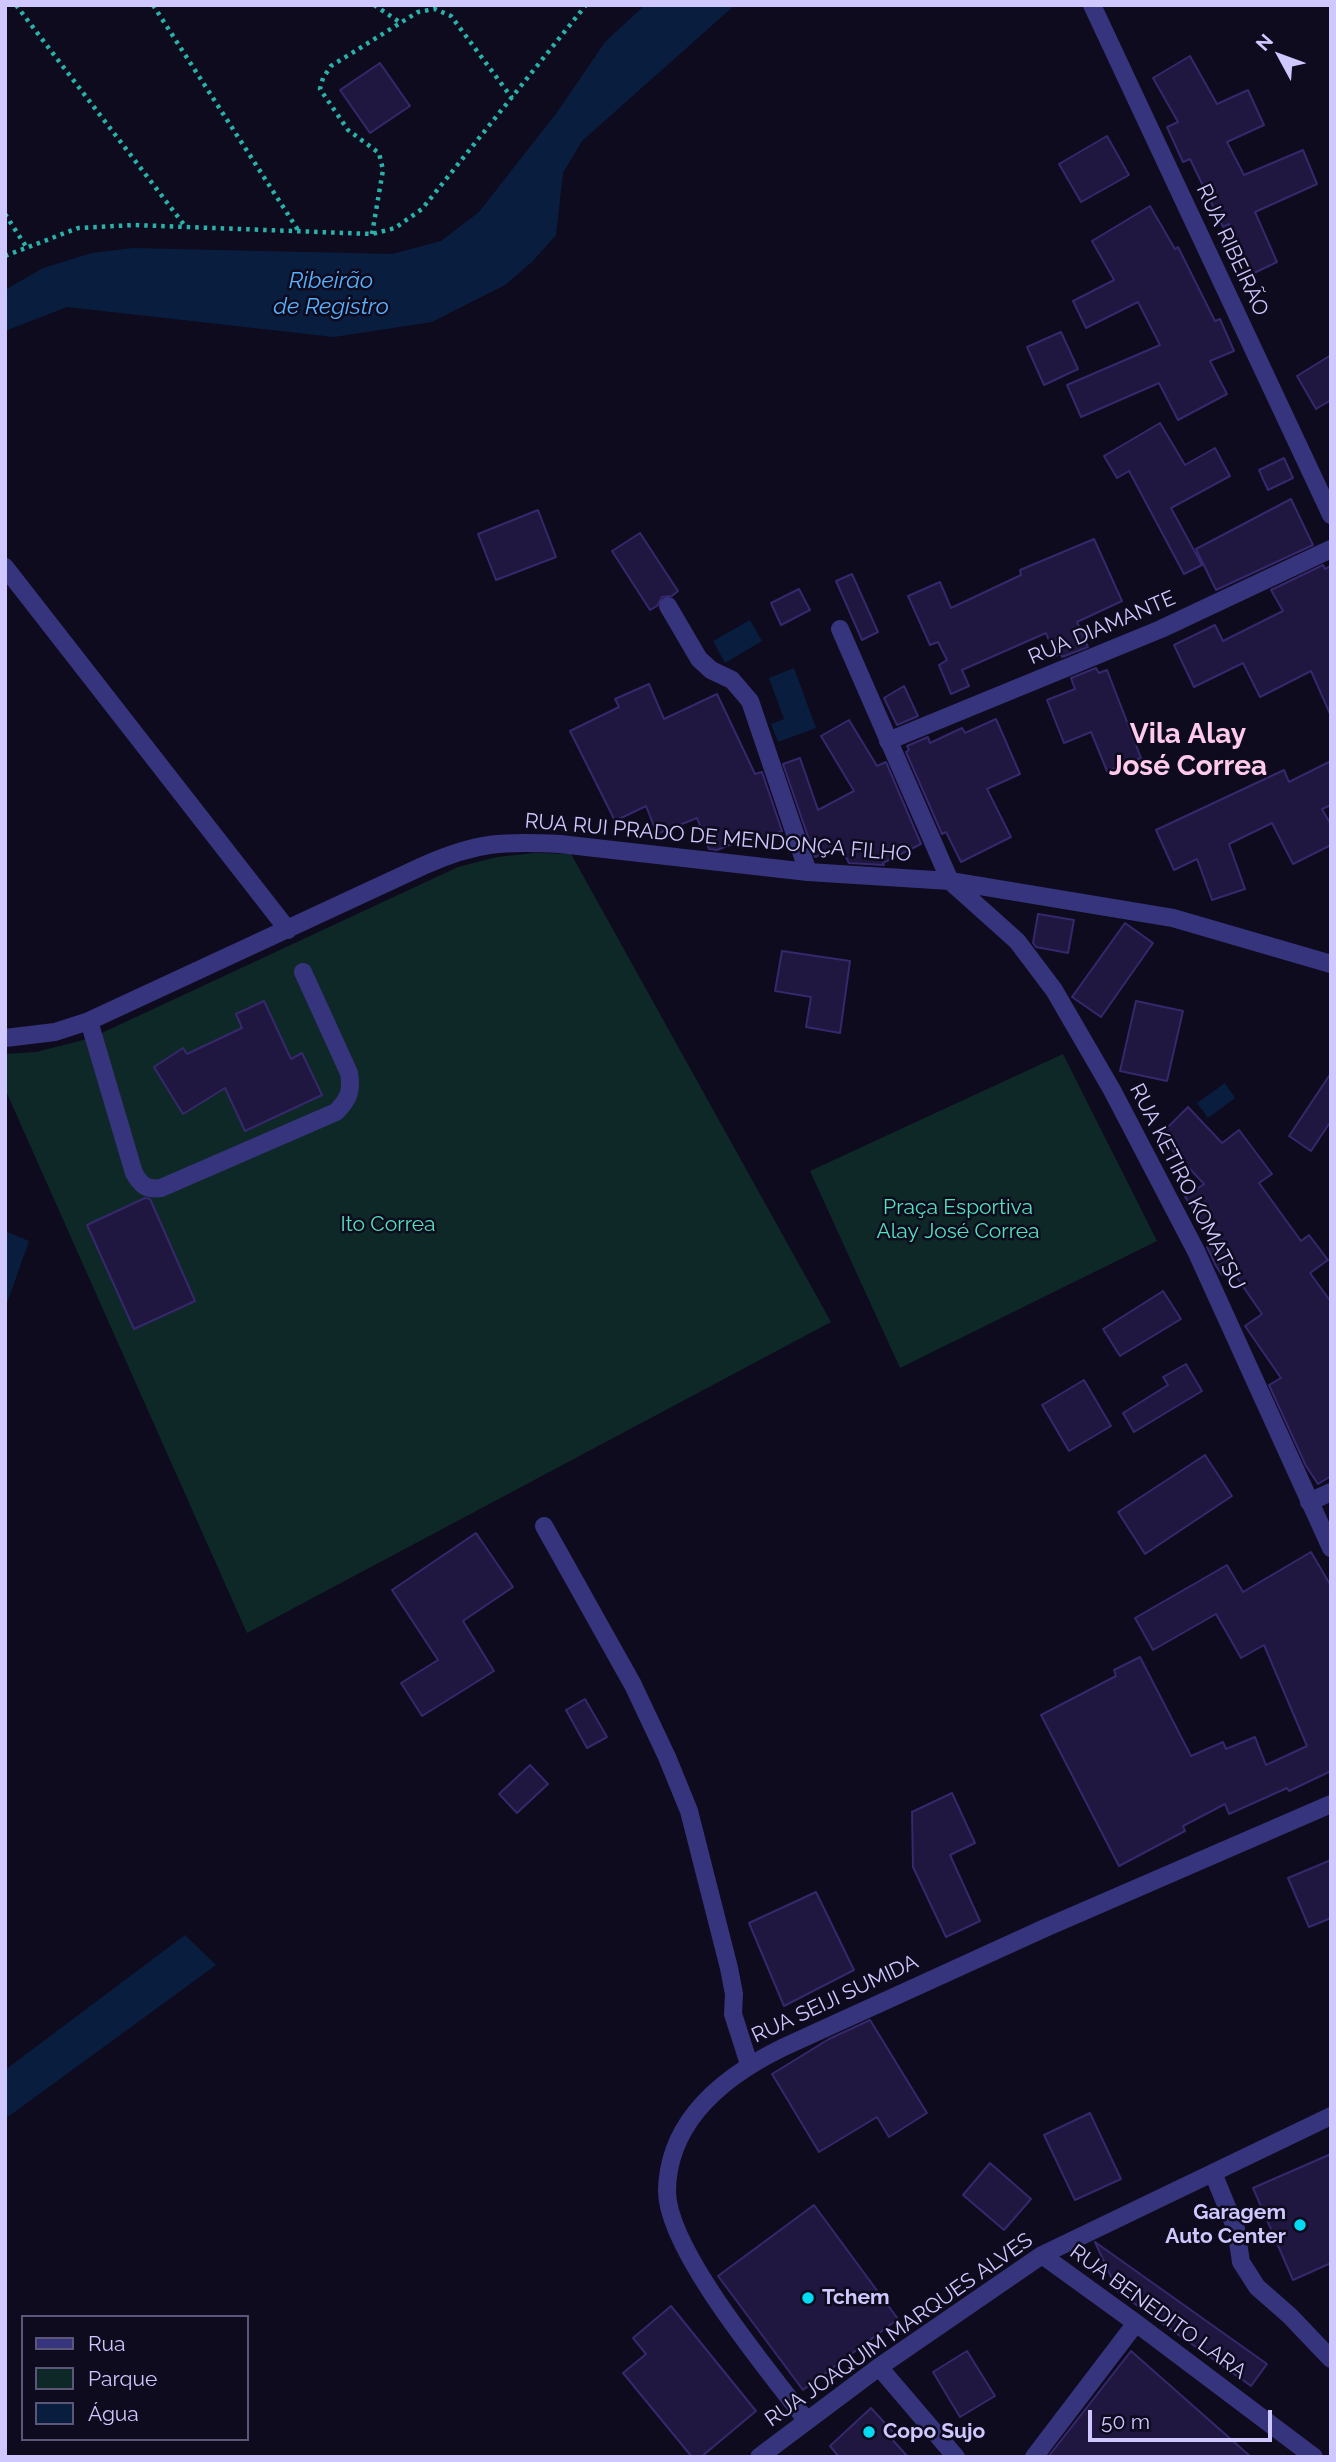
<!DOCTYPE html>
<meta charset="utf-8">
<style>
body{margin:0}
#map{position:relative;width:1336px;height:2462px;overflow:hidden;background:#0e0b1e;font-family:Raleway,sans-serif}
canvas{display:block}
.frame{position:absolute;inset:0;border:7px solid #cec8ff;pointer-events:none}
.legend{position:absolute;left:21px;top:2315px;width:228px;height:126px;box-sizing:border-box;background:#0e0b1e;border:2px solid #5b5778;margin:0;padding:9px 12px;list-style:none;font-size:21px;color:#cec8ff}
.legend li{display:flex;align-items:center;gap:14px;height:35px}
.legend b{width:35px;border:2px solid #5b5778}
.north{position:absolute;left:1245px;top:21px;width:70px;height:70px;-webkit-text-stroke:5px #0e0b1e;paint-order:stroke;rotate:311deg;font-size:19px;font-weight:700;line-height:28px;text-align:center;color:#cec8ff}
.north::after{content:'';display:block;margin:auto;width:24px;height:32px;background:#cec8ff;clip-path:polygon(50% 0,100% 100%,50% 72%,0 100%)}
.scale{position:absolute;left:1088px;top:2410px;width:184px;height:32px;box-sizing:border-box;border:4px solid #cec8ff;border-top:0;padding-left:9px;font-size:21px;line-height:24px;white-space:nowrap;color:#cec8ff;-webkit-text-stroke:5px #0e0b1e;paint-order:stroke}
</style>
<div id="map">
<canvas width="1336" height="2462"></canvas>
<div class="frame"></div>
<ul class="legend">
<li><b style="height:9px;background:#37347e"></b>Rua</li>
<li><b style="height:19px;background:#0e2827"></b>Parque</li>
<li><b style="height:19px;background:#091d3f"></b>Água</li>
</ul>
<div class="north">N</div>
<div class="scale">50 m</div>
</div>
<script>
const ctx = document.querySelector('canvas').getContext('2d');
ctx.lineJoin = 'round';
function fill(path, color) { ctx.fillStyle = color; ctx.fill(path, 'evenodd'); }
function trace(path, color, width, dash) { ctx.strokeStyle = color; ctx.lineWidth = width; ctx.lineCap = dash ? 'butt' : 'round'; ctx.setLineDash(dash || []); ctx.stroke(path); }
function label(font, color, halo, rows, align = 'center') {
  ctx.font = font + ' Raleway,sans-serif'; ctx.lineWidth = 5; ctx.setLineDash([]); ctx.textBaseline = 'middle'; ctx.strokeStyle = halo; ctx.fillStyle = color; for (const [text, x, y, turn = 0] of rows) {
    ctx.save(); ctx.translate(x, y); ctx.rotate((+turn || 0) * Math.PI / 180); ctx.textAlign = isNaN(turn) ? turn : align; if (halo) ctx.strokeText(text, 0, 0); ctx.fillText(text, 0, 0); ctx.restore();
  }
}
fill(new Path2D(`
 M 535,853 L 571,854 L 831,1322 L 247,1633 L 5,1089 L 5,1054 L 36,1052 L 91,1038 L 458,867 L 497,857 Z
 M 1063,1054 L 1157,1241 L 900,1368 L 810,1171 Z`), '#0e2827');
fill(new Path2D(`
 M 645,5 L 735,5 L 582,141 L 563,173 L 556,235 L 532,262 L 505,285 L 432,322 L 334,337 L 67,307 L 5,331 L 5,290 L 43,268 L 92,253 L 133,248 L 392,254 L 441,241 L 479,212 L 558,111 L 605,42 Z
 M 750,620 L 762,641 L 725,663 L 713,641 Z
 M 794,668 L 816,728 L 778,742 L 771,724 L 784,719 L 769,678 Z
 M 1225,1083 L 1235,1098 L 1208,1118 L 1197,1103 Z
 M 5,1231 L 29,1241 L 5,1309 Z
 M 185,1935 L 216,1965 L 5,2119 L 5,2070 Z`), '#091d3f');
const building = new Path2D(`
 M 1190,56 L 1217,104 L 1248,90 L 1264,125 L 1227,142 L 1244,175 L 1303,150 L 1317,184 L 1255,212 L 1277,262 L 1252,274 L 1229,224 L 1223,227 L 1190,159 L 1183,162 L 1167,127 L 1178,122 L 1153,78 Z
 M 380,63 L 410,106 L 370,133 L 340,90 Z
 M 1107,136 L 1129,175 L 1081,202 L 1059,164 Z
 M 1150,206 L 1175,249 L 1178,247 L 1215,321 L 1220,319 L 1234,351 L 1210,361 L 1227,394 L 1178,420 L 1159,383 L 1081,417 L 1067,385 L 1160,345 L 1138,302 L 1086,328 L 1073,301 L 1114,280 L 1092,241 Z
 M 1061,332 L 1078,369 L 1044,385 L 1027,347 Z
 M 1331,355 L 1331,400 L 1316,409 L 1297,376 Z
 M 1160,423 L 1185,465 L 1215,448 L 1230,476 L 1171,508 L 1202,565 L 1184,574 L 1129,471 L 1117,478 L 1104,456 Z
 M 1284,458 L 1293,478 L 1268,490 L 1259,470 Z
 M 1291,499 L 1313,545 L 1216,590 L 1196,549 Z
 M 538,510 L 556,557 L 496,580 L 478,534 Z
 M 640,533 L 678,591 L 672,596 L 662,597 L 657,606 L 650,610 L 612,551 Z
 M 1094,539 L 1122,601 L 1077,622 L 1088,647 L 1062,657 L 1061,654 L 1055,656 L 1046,633 L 962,670 L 969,686 L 951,694 L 939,665 L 947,660 L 938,642 L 930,645 L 908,596 L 940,582 L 951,608 L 1021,575 L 1020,570 Z
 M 1323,565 L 1325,569 L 1331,566 L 1331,716 L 1311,671 L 1260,697 L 1243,663 L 1194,687 L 1174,645 L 1215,625 L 1223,641 L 1283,611 L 1271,590 Z
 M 852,574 L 878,632 L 862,640 L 836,581 Z
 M 799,589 L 810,610 L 781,625 L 771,603 Z
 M 1096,668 L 1099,673 L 1107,670 L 1141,758 L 1107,771 L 1091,732 L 1064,743 L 1047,700 L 1075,689 L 1071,678 Z
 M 649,684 L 664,719 L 717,694 L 755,774 L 762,772 L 782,831 L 756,843 L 753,836 L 717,850 L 709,849 L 697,818 L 657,834 L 646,806 L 615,821 L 570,731 L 619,707 L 615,699 Z
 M 904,686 L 918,716 L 897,725 L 884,698 Z
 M 996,719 L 1020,774 L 987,789 L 1011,837 L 961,862 L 946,832 L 942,834 L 906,752 L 909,750 L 907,746 L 928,737 L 930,743 L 962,728 L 965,733 Z
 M 849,720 L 877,766 L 886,762 L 921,844 L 883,863 L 884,865 L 849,863 L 841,848 L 815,857 L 783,764 L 800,758 L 818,810 L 854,791 L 821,736 Z
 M 1331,761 L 1331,805 L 1322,809 L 1331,825 L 1331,845 L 1293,864 L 1272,823 L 1229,844 L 1245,889 L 1212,900 L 1197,859 L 1174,870 L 1156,830 L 1284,770 L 1289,782 Z
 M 1038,914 L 1074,920 L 1068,953 L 1036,947 L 1033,943 Z
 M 1125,923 L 1153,943 L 1101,1017 L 1072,997 Z
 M 782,951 L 850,961 L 840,1033 L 806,1027 L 811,997 L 775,991 Z
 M 264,1001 L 291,1059 L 302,1053 L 322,1095 L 245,1131 L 225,1088 L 183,1114 L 154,1067 L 183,1048 L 187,1054 L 242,1028 L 236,1014 Z
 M 1136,1001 L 1183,1011 L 1167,1081 L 1120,1071 Z
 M 1331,1073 L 1331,1121 L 1311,1151 L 1289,1136 Z
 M 1188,1107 L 1222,1143 L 1239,1130 L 1272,1174 L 1259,1183 L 1301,1241 L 1309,1235 L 1328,1260 L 1310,1273 L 1331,1302 L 1331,1476 L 1318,1484 L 1306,1466 L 1269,1385 L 1281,1378 L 1245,1326 L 1262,1314 L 1231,1269 L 1222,1275 L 1216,1266 L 1207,1247 L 1216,1241 L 1185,1197 L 1204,1184 L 1159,1136 Z
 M 145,1198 L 150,1199 L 195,1301 L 134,1329 L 87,1225 Z
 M 1163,1291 L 1181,1319 L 1120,1356 L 1103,1329 Z
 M 1186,1364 L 1202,1391 L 1134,1432 L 1123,1413 L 1168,1385 L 1163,1377 Z
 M 1084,1380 L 1111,1426 L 1069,1451 L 1042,1405 Z
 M 1205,1455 L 1232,1496 L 1145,1554 L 1118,1512 Z
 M 476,1533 L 513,1587 L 463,1621 L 494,1671 L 422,1716 L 401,1683 L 438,1660 L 392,1590 Z
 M 1311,1552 L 1331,1586 L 1331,1771 L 1289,1791 L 1287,1788 L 1229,1814 L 1225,1804 L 1183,1826 L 1185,1831 L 1119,1866 L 1041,1715 L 1116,1676 L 1114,1670 L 1140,1657 L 1191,1756 L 1223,1742 L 1226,1749 L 1255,1737 L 1266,1765 L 1307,1746 L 1264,1645 L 1241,1658 L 1216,1614 L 1153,1650 L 1135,1618 L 1227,1565 L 1243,1592 Z
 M 585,1699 L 607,1737 L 587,1748 L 566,1710 Z
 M 530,1765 L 548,1784 L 517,1813 L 499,1794 Z
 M 952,1793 L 975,1843 L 950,1855 L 980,1921 L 946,1937 L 913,1867 L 912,1812 Z
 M 1331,1860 L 1331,1918 L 1309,1927 L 1288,1878 Z
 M 816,1892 L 854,1970 L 784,2006 L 749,1923 Z
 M 870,2020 L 927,2113 L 889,2137 L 877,2117 L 819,2152 L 772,2074 L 829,2039 Z
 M 1090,2113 L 1121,2179 L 1075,2200 L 1044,2135 Z
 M 1331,2154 L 1331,2263 L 1293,2280 L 1253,2188 Z
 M 990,2163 L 1031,2199 L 1004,2230 L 963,2195 Z
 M 814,2205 L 898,2319 L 803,2390 L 718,2276 Z
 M 1095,2242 L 1267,2364 L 1251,2386 L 1118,2292 Z
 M 671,2306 L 756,2411 L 701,2457 L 692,2457 L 623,2373 L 646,2354 L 633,2338 Z
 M 967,2351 L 995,2396 L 960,2417 L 933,2372 Z
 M 1131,2351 L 1251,2457 L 1048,2457 Z
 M 871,2408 L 894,2433 L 890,2437 L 908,2457 L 839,2457 L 830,2446 Z`);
fill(building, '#1f173f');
trace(building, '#35286c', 2);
trace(new Path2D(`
 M 16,5 L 185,226
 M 153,5 L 298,230
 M 374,5 L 401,23
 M 5,214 L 27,248
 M 372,234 L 383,170 L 379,153 L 348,130 L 320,89 L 323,78 L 331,66 L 418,12 L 435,9 L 451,16 L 512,98
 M 5,256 L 78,228 L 134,225 L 372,234 L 395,228 L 422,209 L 586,5`), '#29b2a9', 4.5, [3.5, 5]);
trace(new Path2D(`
 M 1092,5 L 1331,515
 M 5,567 L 288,930
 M 668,606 L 699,659 L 711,670 L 732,680 L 750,701 L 808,872
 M 840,629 L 950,881 L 1017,941 L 1054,990 L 1112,1090 L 1196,1251 L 1331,1548
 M 888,741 L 1161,629 L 1331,549
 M 89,1021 L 134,1173 C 141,1185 146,1190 161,1188 L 336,1112 C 349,1099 352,1091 349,1073 L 303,972
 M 5,1038 L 55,1032 L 89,1021 L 425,865 C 477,842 504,841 560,844 L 808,872 L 950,881 L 1173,918 L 1331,964
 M 1309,1502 L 1331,1492
 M 544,1526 L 633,1685 L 667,1757 L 689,1811 L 729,1968 L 734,1994 L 733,2014 L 749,2064
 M 1213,2173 L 1236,2229 L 1241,2262 L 1257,2287 L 1290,2316 L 1331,2359
 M 1042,2255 L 1136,2323 L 1314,2457
 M 879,2367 L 956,2457
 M 806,2420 C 769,2371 667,2250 667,2191 C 668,2119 726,2075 784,2047 L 1045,1928 L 1331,1804
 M 759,2457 L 879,2367 L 1042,2255 L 1331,2116
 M 1034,2457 L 1136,2323`), '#37347e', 18);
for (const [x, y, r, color] of [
 [1300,2225,7,"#00daf3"],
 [808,2298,7,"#00daf3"],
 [869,2432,7,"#00daf3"]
]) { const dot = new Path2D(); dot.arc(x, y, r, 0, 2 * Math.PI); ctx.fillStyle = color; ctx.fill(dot); trace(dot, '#0e0b1e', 2.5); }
label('21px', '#cec8ff', '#0e0b1e', [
 ["RUA RIBEIRÃO",1232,250,65],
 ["RUA DIAMANTE",1102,628,-23],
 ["RUA RUI PRADO DE MENDONÇA FILHO",718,838,5],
 ["RUA KETIRO KOMATSU",1187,1187,63],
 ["RUA SEIJI SUMIDA",835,1999,-25],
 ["RUA BENEDITO LARA",1158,2312,36],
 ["RUA JOAQUIM MARQUES ALVES",899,2330,-35]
]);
label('21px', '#51e2be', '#0e0b1e', [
 ["Praça Esportiva",958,1208],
 ["Alay José Correa",958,1232],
 ["Ito Correa",388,1225]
]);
label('bold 21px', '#cec8ff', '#0e0b1e', [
 ["Garagem",1286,2213,"right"],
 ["Auto Center",1286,2237,"right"],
 ["Tchem",822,2298],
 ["Copo Sujo",883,2432]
], 'left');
label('italic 23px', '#56b1ff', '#0e0b1e', [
 ["Ribeirão",331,281],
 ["de Registro",331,307]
]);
label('bold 28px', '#ffcaec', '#0e0b1e', [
 ["Vila Alay",1188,735],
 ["José Correa",1188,767]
]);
</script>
